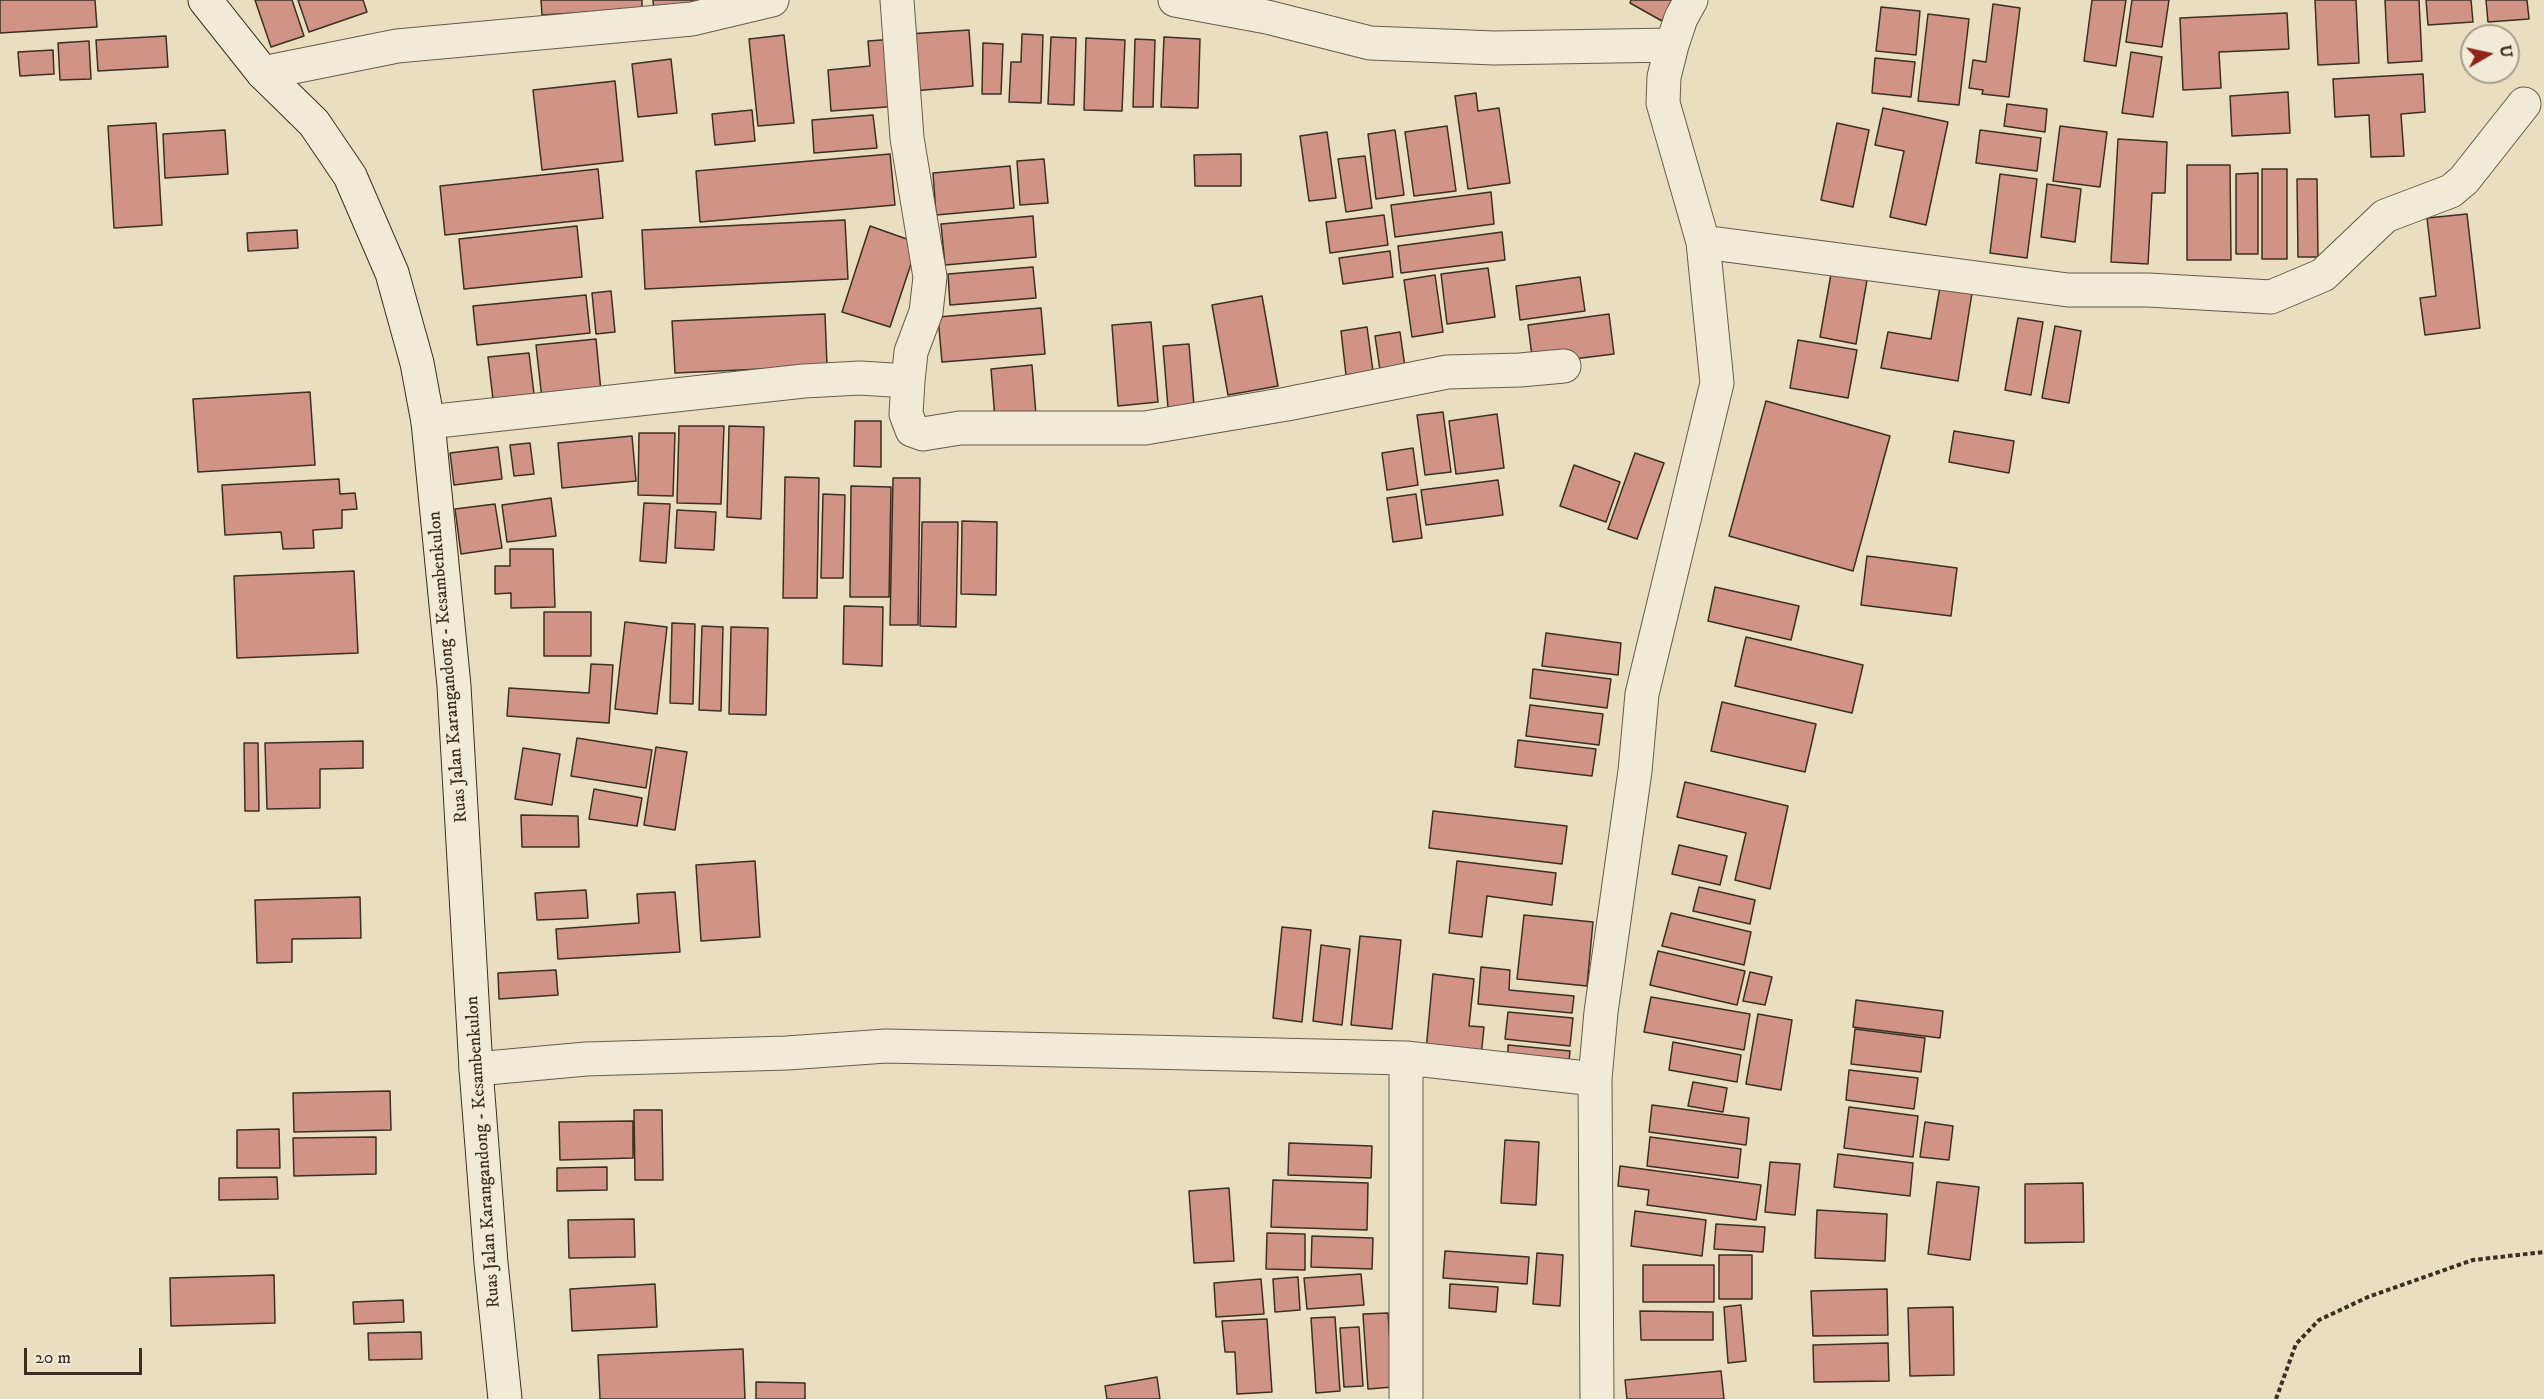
<!DOCTYPE html>
<style>
body{margin:0}
#map{position:relative;width:2544px;height:1399px;overflow:hidden;background:#e9dfc0;font-family:"IM FELL DW Pica",serif}
canvas{display:block}
.north{position:absolute;left:2460px;top:24px;width:60px;height:60px;box-sizing:border-box;background:#f1ead6;border:2px solid #a89f8e;border-radius:50%;rotate:81deg;font-size:16px;font-weight:700;line-height:24px;text-align:center;color:#3b2f21}
.north::after{content:'';display:block;margin:auto;width:21px;height:27px;background:#8f2418;clip-path:polygon(50% 0,100% 100%,50% 72%,0 100%)}
.scale{position:absolute;left:24px;top:1348px;width:118px;height:27px;box-sizing:border-box;border:3px solid #3b2f21;border-top:0;padding-left:8px;font-size:18px;line-height:21px;white-space:nowrap;color:#3b2f21;-webkit-text-stroke:4px #f1ead6;paint-order:stroke}
</style>
<div id="map">
<canvas width="2544" height="1399"></canvas>
<div class="north">U</div>
<div class="scale">20 m</div>
</div>
<script>
const ctx = document.querySelector('canvas').getContext('2d');
ctx.lineJoin = 'round';
function fill(path, color) { ctx.fillStyle = color; ctx.fill(path, 'evenodd'); }
function trace(path, color, width, dash) { ctx.strokeStyle = color; ctx.lineWidth = width; ctx.lineCap = dash ? 'butt' : 'round'; ctx.setLineDash(dash || []); ctx.stroke(path); }
function label(font, color, halo, rows, align = 'center') {
  ctx.font = font + ' "IM FELL DW Pica",serif'; ctx.lineWidth = 4.5; ctx.setLineDash([]); ctx.textBaseline = 'middle'; ctx.strokeStyle = halo; ctx.fillStyle = color; for (const [text, x, y, turn = 0] of rows) {
    ctx.save(); ctx.translate(x, y); ctx.rotate((+turn || 0) * Math.PI / 180); ctx.textAlign = isNaN(turn) ? turn : align; if (halo) ctx.strokeText(text, 0, 0); ctx.fillText(text, 0, 0); ctx.restore();
  }
}
const building = new Path2D(`
 M 0,0 L 95,0 L 97,27 L 0,33 Z
 M 255,0 L 292,0 L 304,36 L 271,47 Z
 M 298,0 L 363,0 L 367,12 L 309,32 Z
 M 541,0 L 642,0 L 642,9 L 542,15 Z
 M 653,0 L 742,0 L 654,13 Z
 M 1631,0 L 1673,0 L 1662,21 L 1630,3 Z
 M 2092,0 L 2126,0 L 2116,66 L 2084,61 Z
 M 2132,0 L 2169,0 L 2162,47 L 2126,42 Z
 M 2315,0 L 2356,0 L 2359,63 L 2318,65 Z
 M 2385,0 L 2419,0 L 2422,61 L 2388,63 Z
 M 2426,0 L 2471,0 L 2473,22 L 2428,25 Z
 M 2486,0 L 2527,0 L 2529,19 L 2488,22 Z
 M 1993,4 L 2020,8 L 2009,97 L 1982,94 L 1983,90 L 1969,88 L 1973,60 L 1986,62 Z
 M 1881,7 L 1920,11 L 1916,55 L 1876,51 Z
 M 2287,13 L 2289,49 L 2219,52 L 2221,88 L 2183,90 L 2180,18 Z
 M 1928,14 L 1969,19 L 1959,105 L 1918,101 Z
 M 969,30 L 973,86 L 912,91 L 908,34 Z
 M 1022,34 L 1043,35 L 1041,103 L 1009,102 L 1011,62 L 1021,62 Z
 M 784,35 L 794,123 L 758,126 L 749,39 Z
 M 166,36 L 168,67 L 98,71 L 96,40 Z
 M 1051,37 L 1076,38 L 1074,105 L 1048,104 Z
 M 1164,37 L 1200,39 L 1198,108 L 1161,107 Z
 M 1086,38 L 1125,40 L 1122,111 L 1084,110 Z
 M 895,39 L 900,106 L 831,111 L 828,70 L 870,66 L 868,41 Z
 M 1135,39 L 1155,40 L 1153,107 L 1133,107 Z
 M 89,41 L 91,79 L 60,80 L 58,43 Z
 M 983,43 L 1003,44 L 1001,94 L 982,94 Z
 M 53,50 L 54,74 L 20,76 L 18,52 Z
 M 2131,52 L 2162,57 L 2153,117 L 2122,113 Z
 M 1875,58 L 1915,62 L 1911,97 L 1872,93 Z
 M 671,59 L 677,113 L 638,117 L 632,64 Z
 M 2423,74 L 2425,112 L 2401,114 L 2404,156 L 2371,157 L 2369,115 L 2335,117 L 2333,79 Z
 M 615,81 L 623,161 L 542,170 L 533,90 Z
 M 2288,92 L 2290,133 L 2232,136 L 2230,96 Z
 M 1476,93 L 1478,111 L 1499,108 L 1510,183 L 1468,189 L 1455,96 Z
 M 2007,104 L 2047,109 L 2045,132 L 2004,126 Z
 M 1883,108 L 1948,122 L 1926,225 L 1890,217 L 1904,151 L 1875,145 Z
 M 752,110 L 755,141 L 715,145 L 712,114 Z
 M 873,115 L 877,148 L 814,153 L 812,120 Z
 M 156,123 L 162,225 L 114,228 L 108,126 Z
 M 1837,123 L 1869,130 L 1853,207 L 1821,200 Z
 M 1447,126 L 1456,191 L 1414,196 L 1405,132 Z
 M 2060,126 L 2107,132 L 2100,187 L 2053,181 Z
 M 225,130 L 228,174 L 165,178 L 163,134 Z
 M 1395,130 L 1404,195 L 1376,199 L 1368,134 Z
 M 1980,130 L 2041,138 L 2037,171 L 1976,163 Z
 M 1327,132 L 1336,198 L 1309,201 L 1300,136 Z
 M 2118,139 L 2167,142 L 2165,193 L 2152,193 L 2148,264 L 2111,262 Z
 M 890,154 L 895,205 L 700,222 L 696,171 Z
 M 1241,154 L 1241,186 L 1195,186 L 1194,155 Z
 M 1365,156 L 1372,208 L 1346,212 L 1338,159 Z
 M 1044,159 L 1048,203 L 1020,205 L 1017,161 Z
 M 2187,165 L 2230,165 L 2231,260 L 2187,260 Z
 M 1010,166 L 1014,208 L 936,215 L 933,173 Z
 M 598,169 L 603,218 L 445,235 L 440,186 Z
 M 2262,169 L 2287,169 L 2287,259 L 2262,259 Z
 M 2258,173 L 2258,254 L 2236,254 L 2236,174 Z
 M 2000,174 L 2037,179 L 2027,258 L 1990,253 Z
 M 2297,179 L 2317,179 L 2318,257 L 2298,257 Z
 M 2047,184 L 2081,189 L 2075,242 L 2041,237 Z
 M 1491,192 L 1494,224 L 1395,237 L 1391,205 Z
 M 2467,214 L 2480,328 L 2425,335 L 2420,298 L 2436,296 L 2427,218 Z
 M 1384,215 L 1388,245 L 1330,253 L 1326,222 Z
 M 1033,216 L 1036,257 L 945,265 L 941,224 Z
 M 845,220 L 848,279 L 645,289 L 642,230 Z
 M 577,226 L 582,277 L 464,289 L 459,239 Z
 M 870,226 L 918,243 L 890,327 L 842,312 Z
 M 297,230 L 298,248 L 248,251 L 247,233 Z
 M 1502,232 L 1505,260 L 1401,273 L 1398,246 Z
 M 1390,251 L 1393,277 L 1343,284 L 1339,258 Z
 M 1033,267 L 1036,298 L 950,305 L 948,274 Z
 M 1488,268 L 1495,317 L 1447,324 L 1441,274 Z
 M 1831,274 L 1867,280 L 1856,344 L 1820,337 Z
 M 1435,275 L 1443,332 L 1412,337 L 1404,280 Z
 M 1580,277 L 1585,311 L 1520,320 L 1516,286 Z
 M 1940,287 L 1972,293 L 1958,381 L 1881,368 L 1888,332 L 1931,339 Z
 M 611,291 L 615,332 L 596,334 L 592,293 Z
 M 586,295 L 590,333 L 477,345 L 473,306 Z
 M 1262,296 L 1278,386 L 1228,395 L 1212,305 Z
 M 1041,308 L 1045,354 L 942,362 L 938,317 Z
 M 825,314 L 827,366 L 675,373 L 672,321 Z
 M 1609,314 L 1614,354 L 1533,364 L 1528,325 Z
 M 2018,318 L 2043,322 L 2031,395 L 2005,390 Z
 M 1151,322 L 1158,402 L 1118,406 L 1112,325 Z
 M 2055,326 L 2081,331 L 2069,403 L 2042,398 Z
 M 1367,327 L 1373,371 L 1346,375 L 1341,331 Z
 M 1400,332 L 1406,374 L 1381,377 L 1375,336 Z
 M 596,339 L 602,402 L 543,408 L 536,345 Z
 M 1798,340 L 1857,350 L 1848,398 L 1790,388 Z
 M 1189,344 L 1194,406 L 1168,408 L 1163,346 Z
 M 529,353 L 534,394 L 493,399 L 488,357 Z
 M 1032,365 L 1036,415 L 995,419 L 991,369 Z
 M 310,392 L 315,465 L 198,472 L 193,399 Z
 M 1766,401 L 1890,436 L 1853,571 L 1729,536 Z
 M 1443,412 L 1451,472 L 1425,475 L 1417,415 Z
 M 1497,414 L 1504,468 L 1456,474 L 1449,421 Z
 M 855,421 L 881,421 L 881,467 L 854,466 Z
 M 679,426 L 724,426 L 721,504 L 677,503 Z
 M 729,426 L 764,427 L 761,519 L 727,517 Z
 M 1954,431 L 2014,441 L 2009,473 L 1949,462 Z
 M 639,433 L 675,433 L 673,496 L 638,495 Z
 M 632,436 L 636,481 L 562,488 L 558,443 Z
 M 530,443 L 534,474 L 514,476 L 510,445 Z
 M 498,447 L 502,479 L 454,485 L 450,453 Z
 M 1413,448 L 1418,485 L 1387,490 L 1382,453 Z
 M 1635,453 L 1664,463 L 1637,539 L 1608,529 Z
 M 1574,465 L 1620,482 L 1606,522 L 1560,506 Z
 M 785,477 L 819,478 L 817,598 L 783,598 Z
 M 893,478 L 920,478 L 918,625 L 890,625 Z
 M 339,479 L 340,494 L 355,493 L 357,509 L 342,510 L 342,528 L 313,530 L 314,548 L 283,549 L 281,532 L 225,535 L 222,485 Z
 M 1498,480 L 1503,515 L 1426,525 L 1421,490 Z
 M 851,486 L 891,487 L 889,597 L 850,597 Z
 M 823,494 L 845,495 L 843,578 L 821,578 Z
 M 1416,494 L 1422,538 L 1393,542 L 1387,498 Z
 M 551,498 L 556,536 L 507,542 L 502,505 Z
 M 644,503 L 670,504 L 666,563 L 640,561 Z
 M 495,504 L 502,548 L 461,554 L 455,509 Z
 M 677,510 L 716,512 L 714,550 L 675,548 Z
 M 962,521 L 997,522 L 996,595 L 961,594 Z
 M 922,522 L 958,522 L 956,627 L 920,626 Z
 M 510,549 L 553,549 L 555,607 L 511,608 L 511,593 L 495,594 L 495,566 L 510,566 Z
 M 1867,556 L 1957,568 L 1951,616 L 1861,605 Z
 M 354,571 L 358,653 L 237,658 L 234,576 Z
 M 1715,587 L 1799,606 L 1791,640 L 1708,621 Z
 M 844,606 L 883,607 L 882,666 L 843,664 Z
 M 544,612 L 591,612 L 591,656 L 544,656 Z
 M 625,622 L 667,627 L 657,714 L 615,709 Z
 M 672,623 L 695,624 L 693,704 L 670,703 Z
 M 702,626 L 723,627 L 721,711 L 699,710 Z
 M 731,627 L 768,628 L 766,715 L 729,714 Z
 M 1546,633 L 1621,643 L 1618,675 L 1542,666 Z
 M 1746,637 L 1863,665 L 1852,713 L 1735,686 Z
 M 591,664 L 613,665 L 609,723 L 507,716 L 509,688 L 589,693 Z
 M 1533,669 L 1611,679 L 1607,708 L 1530,698 Z
 M 1722,702 L 1816,724 L 1805,772 L 1711,751 Z
 M 1530,705 L 1603,714 L 1599,745 L 1526,736 Z
 M 577,738 L 652,750 L 646,788 L 571,776 Z
 M 1518,740 L 1596,749 L 1592,776 L 1515,767 Z
 M 363,741 L 363,768 L 320,769 L 320,808 L 267,809 L 265,743 Z
 M 244,743 L 258,743 L 259,811 L 245,811 Z
 M 656,747 L 687,752 L 675,830 L 644,825 Z
 M 523,748 L 560,754 L 552,805 L 515,799 Z
 M 1685,782 L 1788,806 L 1770,889 L 1735,880 L 1746,833 L 1677,817 Z
 M 594,789 L 642,798 L 637,826 L 589,819 Z
 M 1433,811 L 1567,826 L 1562,864 L 1429,848 Z
 M 521,815 L 578,816 L 579,847 L 522,847 Z
 M 1679,845 L 1727,856 L 1720,885 L 1672,874 Z
 M 755,861 L 760,937 L 701,941 L 696,865 Z
 M 1457,861 L 1556,873 L 1552,905 L 1487,896 L 1482,937 L 1449,933 Z
 M 1699,887 L 1755,900 L 1750,924 L 1693,911 Z
 M 586,890 L 588,918 L 537,920 L 535,893 Z
 M 675,892 L 680,952 L 558,959 L 556,929 L 639,923 L 637,894 Z
 M 360,897 L 361,938 L 292,939 L 292,962 L 257,963 L 255,900 Z
 M 1671,913 L 1751,932 L 1744,965 L 1662,946 Z
 M 1524,915 L 1593,922 L 1587,986 L 1517,979 Z
 M 1282,927 L 1311,930 L 1302,1022 L 1273,1018 Z
 M 1360,936 L 1401,940 L 1392,1029 L 1351,1025 Z
 M 1321,945 L 1350,949 L 1342,1025 L 1313,1021 Z
 M 1658,951 L 1745,971 L 1737,1005 L 1650,985 Z
 M 1481,967 L 1510,970 L 1509,990 L 1574,996 L 1572,1013 L 1478,1004 Z
 M 556,970 L 558,995 L 499,999 L 498,973 Z
 M 1750,972 L 1772,977 L 1765,1005 L 1743,1001 Z
 M 1433,974 L 1474,979 L 1469,1026 L 1484,1027 L 1481,1057 L 1426,1051 Z
 M 1651,997 L 1750,1014 L 1744,1050 L 1644,1032 Z
 M 1856,1000 L 1943,1011 L 1940,1038 L 1853,1027 Z
 M 1508,1012 L 1573,1018 L 1570,1046 L 1505,1039 Z
 M 1758,1014 L 1792,1020 L 1781,1090 L 1746,1084 Z
 M 1855,1029 L 1925,1038 L 1921,1072 L 1851,1064 Z
 M 1673,1042 L 1741,1055 L 1737,1082 L 1669,1070 Z
 M 1508,1045 L 1570,1051 L 1568,1071 L 1508,1067 Z
 M 1849,1070 L 1918,1078 L 1914,1109 L 1846,1100 Z
 M 1693,1082 L 1727,1088 L 1723,1112 L 1688,1106 Z
 M 390,1091 L 391,1130 L 294,1132 L 293,1093 Z
 M 1652,1105 L 1749,1118 L 1746,1145 L 1649,1132 Z
 M 1849,1107 L 1918,1116 L 1913,1157 L 1844,1148 Z
 M 634,1110 L 662,1110 L 663,1180 L 635,1180 Z
 M 633,1121 L 633,1158 L 560,1160 L 559,1122 Z
 M 1925,1122 L 1953,1126 L 1949,1160 L 1920,1157 Z
 M 279,1129 L 280,1168 L 237,1168 L 237,1130 Z
 M 376,1137 L 376,1174 L 294,1176 L 293,1138 Z
 M 1650,1137 L 1741,1149 L 1738,1178 L 1647,1166 Z
 M 1505,1140 L 1539,1142 L 1536,1205 L 1501,1203 Z
 M 1289,1143 L 1372,1146 L 1371,1178 L 1288,1175 Z
 M 1838,1154 L 1913,1163 L 1910,1196 L 1834,1187 Z
 M 1770,1162 L 1800,1164 L 1795,1215 L 1765,1212 Z
 M 1620,1166 L 1761,1185 L 1756,1220 L 1647,1205 L 1649,1190 L 1618,1186 Z
 M 607,1167 L 607,1190 L 557,1191 L 557,1168 Z
 M 277,1177 L 278,1199 L 219,1200 L 219,1178 Z
 M 1273,1180 L 1368,1183 L 1367,1230 L 1271,1227 Z
 M 1937,1182 L 1979,1187 L 1970,1260 L 1928,1254 Z
 M 2083,1183 L 2084,1242 L 2025,1243 L 2025,1184 Z
 M 1229,1188 L 1234,1261 L 1194,1263 L 1189,1191 Z
 M 1817,1210 L 1887,1214 L 1885,1261 L 1815,1258 Z
 M 1635,1211 L 1706,1220 L 1702,1256 L 1631,1246 Z
 M 634,1219 L 635,1257 L 569,1258 L 568,1220 Z
 M 1716,1224 L 1765,1227 L 1763,1252 L 1714,1249 Z
 M 1267,1233 L 1305,1234 L 1305,1270 L 1266,1269 Z
 M 1312,1236 L 1373,1238 L 1372,1269 L 1311,1267 Z
 M 1445,1251 L 1529,1257 L 1527,1284 L 1443,1278 Z
 M 1537,1253 L 1563,1255 L 1560,1306 L 1533,1304 Z
 M 1719,1255 L 1752,1255 L 1752,1299 L 1719,1299 Z
 M 1643,1265 L 1714,1265 L 1714,1302 L 1643,1302 Z
 M 1361,1274 L 1364,1305 L 1307,1309 L 1304,1278 Z
 M 274,1275 L 275,1323 L 171,1326 L 170,1278 Z
 M 1298,1277 L 1300,1310 L 1275,1312 L 1273,1279 Z
 M 1261,1279 L 1264,1314 L 1216,1317 L 1214,1283 Z
 M 655,1284 L 657,1327 L 572,1331 L 570,1289 Z
 M 1450,1284 L 1498,1287 L 1496,1312 L 1449,1308 Z
 M 1887,1289 L 1888,1335 L 1813,1336 L 1811,1291 Z
 M 403,1300 L 404,1322 L 354,1324 L 353,1302 Z
 M 1741,1305 L 1746,1361 L 1728,1363 L 1724,1307 Z
 M 1953,1307 L 1954,1375 L 1910,1376 L 1908,1308 Z
 M 1640,1311 L 1713,1312 L 1713,1340 L 1641,1340 Z
 M 1388,1313 L 1393,1387 L 1368,1389 L 1363,1314 Z
 M 1335,1317 L 1340,1391 L 1316,1393 L 1311,1318 Z
 M 1267,1319 L 1272,1392 L 1237,1394 L 1235,1352 L 1225,1352 L 1222,1321 Z
 M 1359,1327 L 1363,1386 L 1344,1387 L 1340,1328 Z
 M 421,1332 L 422,1359 L 369,1360 L 368,1333 Z
 M 1888,1343 L 1889,1381 L 1814,1382 L 1813,1345 Z
 M 743,1349 L 745,1399 L 600,1399 L 598,1355 Z
 M 1721,1371 L 1724,1399 L 1627,1399 L 1625,1380 Z
 M 1157,1377 L 1160,1399 L 1107,1399 L 1105,1386 Z
 M 756,1382 L 805,1383 L 805,1399 L 756,1399 Z`);
fill(building, '#d29387');
trace(building, '#3b2f21', 1.5);
const minor = new Path2D(`
 M 897,0 L 907,138 L 930,277 L 926,312 L 911,352 L 908,381
 M 1175,0 L 1267,17 L 1370,43 L 1494,48 L 1672,45
 M 263,73 L 397,46 L 692,19 L 772,0
 M 1703,242 L 2068,290 L 2148,290 L 2271,297 L 2323,275 L 2385,216 L 2451,191 L 2464,180 L 2524,104
 M 428,422 L 804,381 L 860,378 L 908,381 L 906,414 L 912,430 L 923,434 L 960,428 L 1145,428 L 1287,404 L 1447,372 L 1520,370 L 1564,366
 M 476,1069 L 586,1059 L 787,1053 L 886,1046 L 1406,1058 L 1595,1079
 M 1406,1399 L 1406,1058
 M 1597,1399 L 1595,1079 L 1601,1012 L 1635,771 L 1642,694 L 1717,383 L 1703,242 L 1663,103 L 1664,77 L 1672,45 L 1681,18 L 1691,0`);
const secondary = new Path2D(`
 M 205,0 L 263,73 L 314,123 L 350,176 L 392,273 L 417,363 L 428,422 L 454,686 L 476,1069 L 491,1263 L 505,1399`);
trace(minor, '#665b49', 35);
trace(secondary, '#3b2f21', 35);
trace(new Path2D(`
 M 2276,1399 L 2296,1344 L 2319,1320 L 2368,1297 L 2473,1260 L 2544,1252`), '#3b2f21', 4, [4.5, 3]);
trace(minor, '#f1ead6', 33);
trace(secondary, '#f1ead6', 33);
label('18px', '#3b2f21', '#f1ead6', [
 ["Ruas Jalan Karangandong - Kesambenkulon",449,667,-95],
 ["Ruas Jalan Karangandong - Kesambenkulon",484,1152,-94]
]);
</script>
